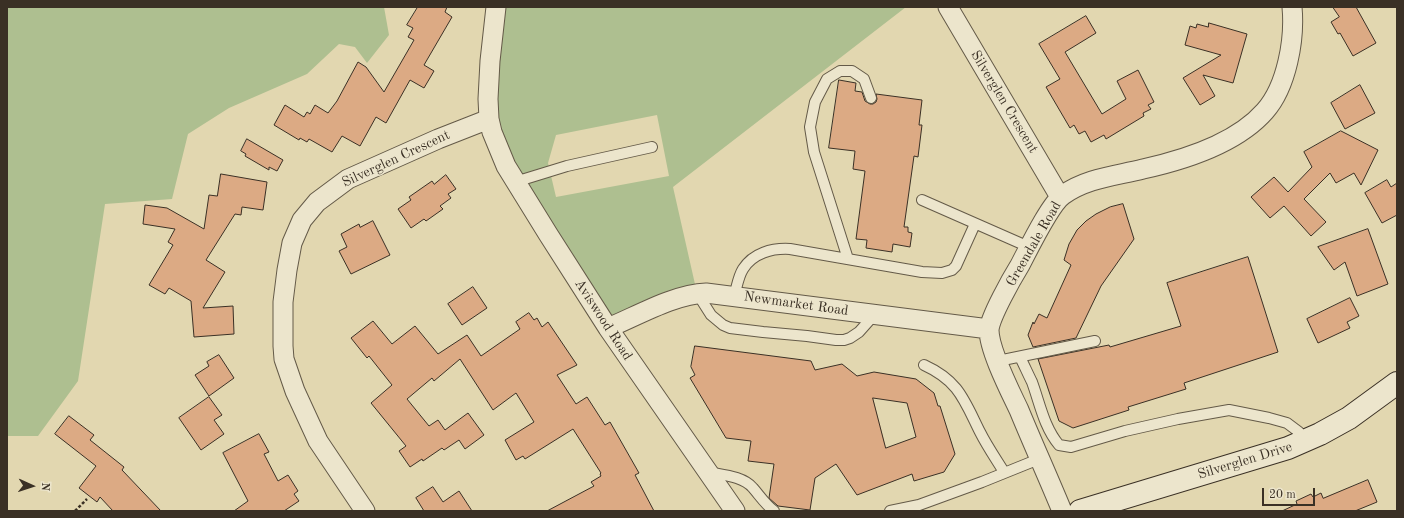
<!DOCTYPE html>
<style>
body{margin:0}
#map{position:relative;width:1404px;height:518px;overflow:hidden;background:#e2d7b0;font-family:"Old Standard TT",serif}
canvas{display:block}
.frame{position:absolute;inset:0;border:8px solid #3a3025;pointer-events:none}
.north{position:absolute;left:12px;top:466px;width:40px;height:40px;-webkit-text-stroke:3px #ece5cc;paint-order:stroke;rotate:93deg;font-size:11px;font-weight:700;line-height:16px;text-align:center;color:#3a3025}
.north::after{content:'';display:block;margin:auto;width:14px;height:18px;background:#3a3025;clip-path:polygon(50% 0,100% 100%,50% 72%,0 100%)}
.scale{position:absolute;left:1262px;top:488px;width:53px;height:18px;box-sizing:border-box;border:2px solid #3a3025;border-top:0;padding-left:5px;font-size:12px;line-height:14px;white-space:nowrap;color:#3a3025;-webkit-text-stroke:3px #ece5cc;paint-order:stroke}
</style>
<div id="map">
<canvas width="1404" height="518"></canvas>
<div class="frame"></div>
<div class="north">N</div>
<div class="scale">20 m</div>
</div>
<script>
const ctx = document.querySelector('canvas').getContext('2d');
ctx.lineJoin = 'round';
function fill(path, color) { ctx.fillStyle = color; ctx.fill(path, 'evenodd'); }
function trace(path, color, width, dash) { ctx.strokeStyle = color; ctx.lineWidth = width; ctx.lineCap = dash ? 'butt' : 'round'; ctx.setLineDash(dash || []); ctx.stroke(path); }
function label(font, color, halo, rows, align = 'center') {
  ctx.font = font + ' "Old Standard TT",serif'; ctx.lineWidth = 3; ctx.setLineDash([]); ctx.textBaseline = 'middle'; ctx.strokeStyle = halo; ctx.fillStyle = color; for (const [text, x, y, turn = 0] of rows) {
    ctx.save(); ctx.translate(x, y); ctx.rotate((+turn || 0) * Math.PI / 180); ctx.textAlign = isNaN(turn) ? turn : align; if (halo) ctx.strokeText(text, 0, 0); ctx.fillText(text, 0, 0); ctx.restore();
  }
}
fill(new Path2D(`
 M 7,7 L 384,7 L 389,35 L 367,63 L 355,47 L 339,44 L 307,74 L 229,108 L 188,134 L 172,199 L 105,204 L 78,381 L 38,436 L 7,436 Z
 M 495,7 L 906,7 L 673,187 L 697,293 L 608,328 L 522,196 L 487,99 ZM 657,115 L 669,176 L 556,197 L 548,163 L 556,135 Z`), '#aebf90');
const building = new Path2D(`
 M 418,7 L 447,7 L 445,12 L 452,17 L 424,65 L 434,71 L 424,88 L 410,80 L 386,123 L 376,117 L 360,146 L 342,136 L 332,152 L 309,139 L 307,142 L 300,138 L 299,140 L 274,125 L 285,105 L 304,117 L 307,112 L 310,114 L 315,105 L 328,113 L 337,101 L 358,62 L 366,67 L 384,92 L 414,40 L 408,37 L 413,28 L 407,25 Z
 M 1333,7 L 1356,7 L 1376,43 L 1353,56 L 1340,33 L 1338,34 L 1331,22 L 1339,17 Z
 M 1086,16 L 1096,33 L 1065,52 L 1102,114 L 1126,99 L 1117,81 L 1138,70 L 1154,102 L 1148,105 L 1151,109 L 1143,113 L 1144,116 L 1106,139 L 1104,135 L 1091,142 L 1085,131 L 1079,134 L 1074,125 L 1070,128 L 1046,87 L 1060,79 L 1039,44 Z
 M 1209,23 L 1247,34 L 1233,83 L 1203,75 L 1215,96 L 1200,105 L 1183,78 L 1221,55 L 1185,45 L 1190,26 L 1196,28 L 1197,24 L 1208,27 Z
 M 839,80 L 856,83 L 855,91 L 862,92 L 865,101 L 870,104 L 873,104 L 876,102 L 877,99 L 876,94 L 922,100 L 919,125 L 922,125 L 918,157 L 914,156 L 904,227 L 908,227 L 908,232 L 912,233 L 910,247 L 893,244 L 892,252 L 866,248 L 867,240 L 856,239 L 865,171 L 853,169 L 855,151 L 829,148 Z
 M 1360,85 L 1375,113 L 1345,129 L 1331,103 Z
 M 1341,131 L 1378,150 L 1361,185 L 1354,173 L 1336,183 L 1330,173 L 1304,199 L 1326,222 L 1311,236 L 1284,206 L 1270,218 L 1251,197 L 1274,177 L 1288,192 L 1312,167 L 1304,152 Z
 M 247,139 L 283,160 L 277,171 L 269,167 L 269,170 L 245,156 L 246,154 L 241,151 Z
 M 221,174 L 267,182 L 263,210 L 242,207 L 241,215 L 235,214 L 206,260 L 225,272 L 203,308 L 233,306 L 234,334 L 194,337 L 191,301 L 169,288 L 165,294 L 149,285 L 173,245 L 168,242 L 175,229 L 143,224 L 145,205 L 167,208 L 204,229 L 209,195 L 217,196 Z
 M 446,175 L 456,189 L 448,194 L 451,198 L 440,206 L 443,209 L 426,221 L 424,219 L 411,228 L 398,209 L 411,200 L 409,197 L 432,181 L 434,184 Z
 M 1387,180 L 1391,187 L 1397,183 L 1397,215 L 1382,223 L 1365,193 Z
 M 1123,204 L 1134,239 L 1101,286 L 1076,338 L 1033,347 L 1028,335 L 1033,322 L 1034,324 L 1039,314 L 1047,318 L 1071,265 L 1064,260 L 1069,244 L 1077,230 L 1086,221 L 1096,214 L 1110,207 Z
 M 373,221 L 390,255 L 351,274 L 339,251 L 347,247 L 341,234 L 359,224 L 360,227 Z
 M 1368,229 L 1388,284 L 1357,296 L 1345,262 L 1334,270 L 1318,247 Z
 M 1248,257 L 1278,352 L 1184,383 L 1186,389 L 1128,407 L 1129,410 L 1073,428 L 1059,421 L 1038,359 L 1109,345 L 1110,347 L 1181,326 L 1167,283 Z
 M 473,287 L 487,308 L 462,325 L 448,304 Z
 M 1350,298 L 1359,316 L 1347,322 L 1350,328 L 1318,343 L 1307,319 Z
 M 529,313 L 534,320 L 537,318 L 542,327 L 548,322 L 577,365 L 557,375 L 576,404 L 587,397 L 605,425 L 610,422 L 639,473 L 635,475 L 654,511 L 547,511 L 594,486 L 591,482 L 601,476 L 600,474 L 601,473 L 573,429 L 525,459 L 523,456 L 516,460 L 505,440 L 534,422 L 516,393 L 493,410 L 460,359 L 434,381 L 432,378 L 407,399 L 429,426 L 438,420 L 445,430 L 468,413 L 484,435 L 465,449 L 459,440 L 444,450 L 442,448 L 423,461 L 422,459 L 410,467 L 399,451 L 406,446 L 371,403 L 392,385 L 369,356 L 367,358 L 351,338 L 373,321 L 392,344 L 415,326 L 438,354 L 467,335 L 481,356 L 520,329 L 516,322 Z
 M 695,346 L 811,361 L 815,370 L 842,364 L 857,376 L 874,372 L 916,379 L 934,393 L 938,406 L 940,406 L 955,454 L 944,472 L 914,481 L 912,474 L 857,495 L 836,464 L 815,478 L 810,510 L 778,506 L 769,498 L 774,464 L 748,461 L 751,441 L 726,438 L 690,378 L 695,375 L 691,367 ZM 873,398 L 907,403 L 916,437 L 886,448 Z
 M 219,355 L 234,378 L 209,396 L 195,375 L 209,366 L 207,362 Z
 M 209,397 L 222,415 L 214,420 L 224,434 L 201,450 L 179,418 Z
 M 69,416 L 94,435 L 90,440 L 124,467 L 122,470 L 161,511 L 113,511 L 100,497 L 97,502 L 79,488 L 96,466 L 55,434 Z
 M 259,434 L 269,452 L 264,454 L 278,481 L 288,475 L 298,491 L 294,494 L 299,501 L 284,511 L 234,511 L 248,501 L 223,453 Z
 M 1368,480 L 1377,502 L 1355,511 L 1282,511 L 1297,504 L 1296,501 L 1311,494 L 1313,497 L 1321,493 L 1323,498 Z
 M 433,487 L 443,502 L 459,491 L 472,511 L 424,511 L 416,498 Z`);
fill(building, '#dcaa84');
trace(building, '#3a3025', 1);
const lane = new Path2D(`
 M 515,182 L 567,166 L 652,147
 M 922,200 L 1029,247
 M 848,259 L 814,152 L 810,127 L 815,102 L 827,79 L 840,71 L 852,71 L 864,79 L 871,98
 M 697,293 L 711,315 L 723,325 L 730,328 L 763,332 L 807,336 L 836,340 L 844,340 L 850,338 L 859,332 L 875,314
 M 734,296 C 737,287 738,277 743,269 C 753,253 772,248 790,249 L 922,272 L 942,273 L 952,270 L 956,266 L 975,224
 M 1020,357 C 1024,365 1028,374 1032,382 C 1040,404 1044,427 1059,445 L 1071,447 L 1125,431 L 1178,419 L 1229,410 L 1269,418 L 1287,423 L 1299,432 L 1303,442
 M 998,361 L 1095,341
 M 924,365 C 959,381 964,400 980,432 C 987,446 996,459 1004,472
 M 708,472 C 722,475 743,476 753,488 C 760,496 765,504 774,511
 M 890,511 L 919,505 L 982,482 L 1039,459`);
const street = new Path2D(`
 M 496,7 L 490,61 L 488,99 L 489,119 L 492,132 L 506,166 L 548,234 L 608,328 L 735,511
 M 948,7 L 1060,197
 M 608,328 C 637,316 675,294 706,293 L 989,329
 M 365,511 L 318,441 L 295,391 L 284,359 L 283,346 L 283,302 L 287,270 L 292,243 L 302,220 L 317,202 L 348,179 L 438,139 L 489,119
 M 1062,511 C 1048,477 1033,444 1019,410 C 1010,391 989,350 989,330 C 990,317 1012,278 1020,265 C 1028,250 1050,204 1063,195 C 1087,178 1115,176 1143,169 C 1184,160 1237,143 1265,111 C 1287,86 1295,39 1292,7`);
const secondary = new Path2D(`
 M 1080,511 L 1288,448 L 1320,434 L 1349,418 L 1397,383`);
trace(lane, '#645a48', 12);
trace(street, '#645a48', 21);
trace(secondary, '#3a3025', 24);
trace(new Path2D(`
 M 75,511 L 87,499`), '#3a3025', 2.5, [3, 2]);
trace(lane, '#ece5cc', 10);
trace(street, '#ece5cc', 19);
trace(secondary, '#ece5cc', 22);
label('14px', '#3a3025', '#ece5cc', [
 ["Silverglen Crescent",1004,102,59],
 ["Silverglen Crescent",396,159,-25],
 ["Greendale Road",1034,244,-60],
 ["Newmarket Road",796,304,8],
 ["Aviswood Road",603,320,57],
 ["Silverglen Drive",1245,461,-17]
]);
</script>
